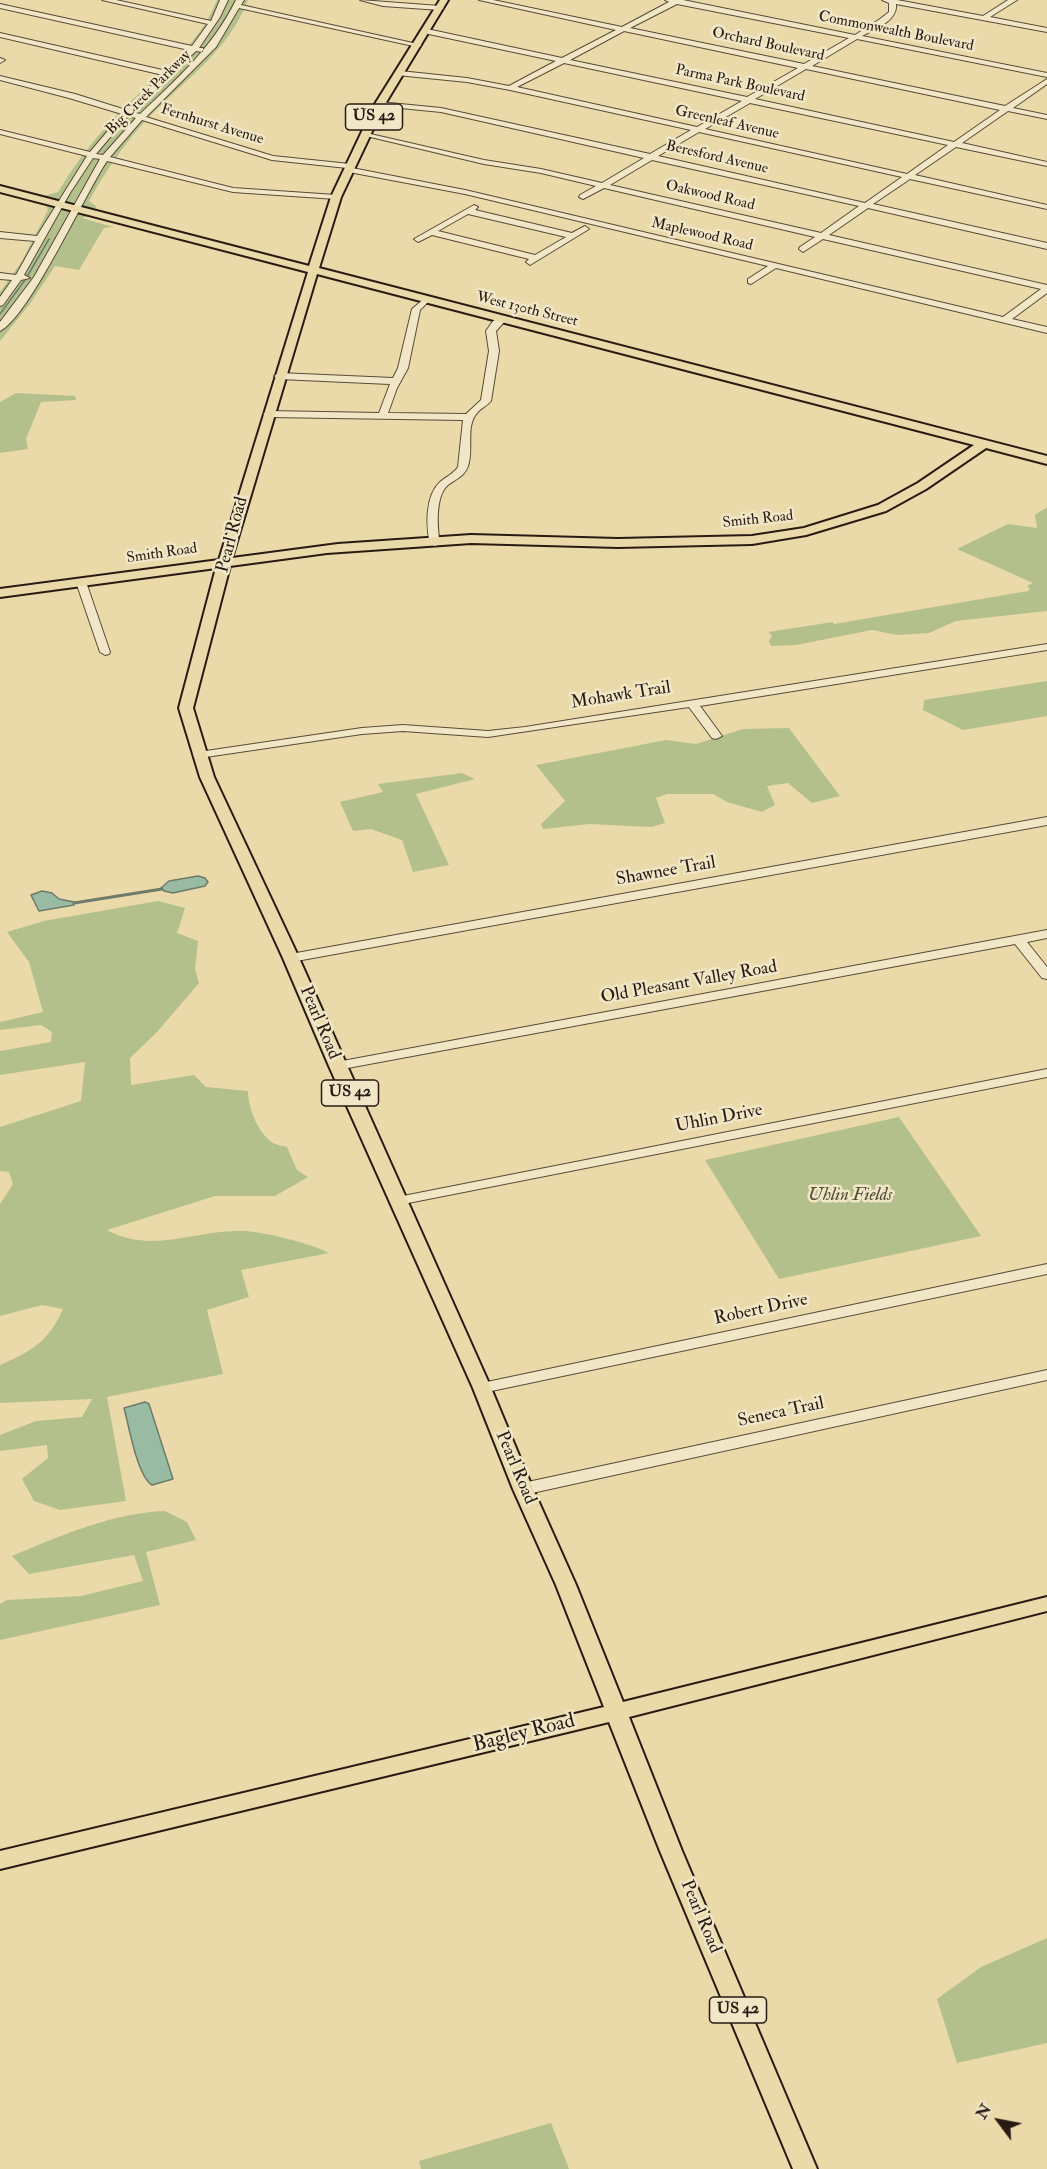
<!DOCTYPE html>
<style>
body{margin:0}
#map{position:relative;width:1047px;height:2169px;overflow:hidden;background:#eadaa9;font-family:"IM FELL Double Pica",serif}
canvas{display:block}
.north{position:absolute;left:969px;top:2091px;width:60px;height:60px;-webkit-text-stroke:4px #f1e7c7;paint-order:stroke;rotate:302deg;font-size:16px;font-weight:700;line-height:24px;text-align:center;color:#291b14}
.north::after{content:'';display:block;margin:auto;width:21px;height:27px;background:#291b14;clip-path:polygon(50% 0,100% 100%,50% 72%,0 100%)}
</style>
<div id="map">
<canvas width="1047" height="2169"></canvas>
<div class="north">N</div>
</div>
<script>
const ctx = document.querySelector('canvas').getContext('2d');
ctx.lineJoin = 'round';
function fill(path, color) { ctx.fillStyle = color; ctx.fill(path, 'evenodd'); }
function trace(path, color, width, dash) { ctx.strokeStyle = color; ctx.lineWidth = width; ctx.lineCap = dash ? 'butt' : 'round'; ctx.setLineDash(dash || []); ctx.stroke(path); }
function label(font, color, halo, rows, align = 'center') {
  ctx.font = font + ' "IM FELL Double Pica",serif'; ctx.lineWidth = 5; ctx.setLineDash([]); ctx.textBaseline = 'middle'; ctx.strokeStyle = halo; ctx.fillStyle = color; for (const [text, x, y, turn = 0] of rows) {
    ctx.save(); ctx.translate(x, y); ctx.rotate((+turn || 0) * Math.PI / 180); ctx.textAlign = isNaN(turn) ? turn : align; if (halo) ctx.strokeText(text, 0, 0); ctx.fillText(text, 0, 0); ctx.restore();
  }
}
fill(new Path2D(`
 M 217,0 L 248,0 C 229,50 187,78 151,115 C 126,141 106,170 89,201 L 97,207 L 89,211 L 98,214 L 82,218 L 113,227 L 104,228 L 79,270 L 55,266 L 29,305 L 0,341 L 0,292 L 22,261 L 48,210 L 46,206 L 39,202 L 43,201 L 37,198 L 58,192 C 76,162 97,135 122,110 C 157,74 198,48 217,0 Z
 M 16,393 L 75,396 L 76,400 L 41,402 L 26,439 L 28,449 L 0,453 L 0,402 Z
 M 1047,507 L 1047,611 L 956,621 L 929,633 L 897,635 L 872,630 L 796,645 L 771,646 L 769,641 L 772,636 L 768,632 L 833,622 L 834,624 L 1028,591 L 1030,589 L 1027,586 L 1033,583 L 957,549 L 1008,524 L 1037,528 L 1035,515 Z
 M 1047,681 L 1047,716 L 963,730 L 923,710 L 924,700 Z
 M 789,728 L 840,796 L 812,803 L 788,783 L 767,786 L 775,805 L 762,812 L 727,802 L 713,794 L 667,794 L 656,798 L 665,823 L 651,827 L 589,824 L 543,829 L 541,824 L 565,801 L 536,765 L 666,740 L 696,744 L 743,729 Z
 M 462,773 L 475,779 L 416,794 L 449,865 L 413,872 L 402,840 L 371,829 L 353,831 L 340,802 L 383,792 L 378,784 Z
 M 158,901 L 185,908 L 177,933 L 198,941 L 195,969 L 199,983 L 157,1032 L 130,1058 L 131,1085 L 194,1075 L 206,1087 L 248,1091 C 248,1108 258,1133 273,1143 C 277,1145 283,1146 287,1147 L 297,1170 L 308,1177 L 275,1196 L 215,1196 L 107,1230 C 153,1255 195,1229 243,1231 C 265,1232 310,1243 329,1253 L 241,1270 L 249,1297 L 207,1310 L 223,1374 L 107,1397 L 126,1501 L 60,1510 L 34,1501 L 22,1479 L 48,1458 L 47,1445 L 0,1451 L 0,1435 L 36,1421 L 82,1417 L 92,1399 L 0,1403 L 0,1365 C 32,1351 48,1342 63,1309 L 42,1305 L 0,1316 L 0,1204 L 13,1184 L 9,1172 L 0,1171 L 0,1127 L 81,1101 L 85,1062 L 0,1075 L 0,1051 L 51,1042 L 52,1032 L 41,1025 L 0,1030 L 0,1022 L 43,1012 L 29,962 L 7,932 L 44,921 Z
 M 899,1117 L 981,1236 L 779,1279 L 705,1160 Z
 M 165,1511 L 187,1522 L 196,1540 L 146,1552 L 160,1605 L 0,1640 L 0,1604 L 7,1600 L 81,1596 L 143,1581 L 134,1555 L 29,1574 L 12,1556 C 60,1536 112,1513 165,1511 Z
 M 1047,1938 L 1047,2043 L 957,2063 L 937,1999 L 981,1967 Z
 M 551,2123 L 569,2169 L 421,2169 L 419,2161 Z`), '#b4c08b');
const water = new Path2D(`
 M 198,876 L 205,878 L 208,882 L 205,886 L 173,893 L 164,891 L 161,888 L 169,881 Z
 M 42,891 L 52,893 L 59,899 L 74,902 L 74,905 L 39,911 L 31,895 Z
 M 145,1402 L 149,1404 L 173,1479 L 152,1485 C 137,1476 129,1426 124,1408 Z`);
fill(water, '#99bba4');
trace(water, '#6c7b6a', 1.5);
trace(new Path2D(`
 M 28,275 L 49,239
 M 0,314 L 25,280`), '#6c7b6a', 1.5);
trace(new Path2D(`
 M 74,903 L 162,889`), '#6c7b6a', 3);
const minor = new Path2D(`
 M 102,0 L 116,0 L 211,21 L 220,0 L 228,0 L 220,17 L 199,48 L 203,48 L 203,52 L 196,51 L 132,112 L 140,114 C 177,79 213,47 236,0 L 244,0 L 241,5 L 422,45 L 418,47 L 239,8 L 216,47 L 146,117 L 273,156 L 350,164 L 354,166 L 352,168 L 465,190 L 1003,317 L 1041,289 L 823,239 L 803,252 L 799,249 L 800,247 L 815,237 L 604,188 L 583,199 L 579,197 L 580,195 L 596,186 L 541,173 L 484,164 L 362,135 L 366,133 L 484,160 L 541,169 L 602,183 L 644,158 L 441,112 L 380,106 L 376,104 L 380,102 L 441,108 L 650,154 L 691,130 L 510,90 L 467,82 L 397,75 L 397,71 L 400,71 L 467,78 L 509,86 L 556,61 L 424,33 L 423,31 L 427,29 L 562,58 L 616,30 L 479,0 L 493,0 L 622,27 L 669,2 L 665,0 L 683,0 L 855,35 L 880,19 L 889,12 L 889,3 L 882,0 L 897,0 L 983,16 L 1008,0 L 1017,0 L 990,17 L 1047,28 L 1047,32 L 896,4 C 898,21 875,29 862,36 L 1047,73 L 1047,77 L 857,39 L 812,66 L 1005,106 L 1047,79 L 1047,84 L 1013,108 L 1047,115 L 1047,119 L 1008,111 L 962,143 L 1047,162 L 1047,166 L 956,147 L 915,175 L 1047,205 L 1047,209 L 910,179 L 873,204 L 1047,243 L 1047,249 L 868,208 L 829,235 L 1047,285 L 1047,293 L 1012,319 L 1047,327 L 1047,333 L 776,268 L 751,284 L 748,283 L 748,279 L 768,266 L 465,194 L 349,172 L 345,170 L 347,168 L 272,160 L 142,120 L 110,157 L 233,188 L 336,195 L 340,197 L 336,199 L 233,192 L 107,161 C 85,194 29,317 0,331 L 0,322 L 34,277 L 100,159 L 93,158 L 70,193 L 24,275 L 30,278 L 21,280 L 3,305 L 0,306 L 0,297 L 12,280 L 0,279 L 0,273 L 16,275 L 35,241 L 0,238 L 0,232 L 37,236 L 87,156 L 0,134 L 0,130 L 90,152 L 122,114 L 69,98 L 0,80 L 0,76 L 75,94 L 126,110 L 163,75 L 0,37 L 0,33 L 167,71 L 189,50 L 0,8 L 0,4 L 192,46 L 208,24 ZM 677,4 L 849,38 L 804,64 L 630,28 ZM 624,31 L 798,68 L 747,97 L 570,60 ZM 564,63 L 742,101 L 697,127 L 517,87 ZM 806,69 L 1000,110 L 954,142 L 755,99 ZM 750,103 L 948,145 L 907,174 L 705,129 ZM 128,116 L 136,118 L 103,155 L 96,154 ZM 699,132 L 902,177 L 865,203 L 658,156 ZM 652,160 L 859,206 L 821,233 L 610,185 Z
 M 360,0 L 440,6 L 444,8 L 440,10 L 383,6 Z
 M 0,58 L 5,60 L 0,63 Z
 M 474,205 L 478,207 L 475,210 L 572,233 L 585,226 L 589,229 L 530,265 L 526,262 L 529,259 L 432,235 L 418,242 L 414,239 ZM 468,214 L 566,237 L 535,255 L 438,231 Z
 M 426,297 L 430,300 L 420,310 L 408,368 L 397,388 L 388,413 L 466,414 L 481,400 L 489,351 L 486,331 L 493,321 L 503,316 L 507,319 L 496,331 L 499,351 L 491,401 C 487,406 481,408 477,413 C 465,427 474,449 468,466 C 465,476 456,479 448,485 C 435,496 437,528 440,543 L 435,546 L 430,543 C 426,526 425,496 440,482 C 446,477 453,474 458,467 L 463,420 L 268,417 L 263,414 L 268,411 L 379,413 L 390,384 L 279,379 L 274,376 L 279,373 L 393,378 L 398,368 L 412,309 Z
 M 81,579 L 86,582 L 110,652 L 109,654 L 105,655 L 100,652 L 76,582 Z
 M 1047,644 L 1047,650 L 700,706 L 722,736 L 716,739 L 712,738 L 689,707 L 488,737 L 403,731 L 362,734 L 199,758 L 193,755 L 199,752 L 362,728 L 403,725 L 488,731 L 525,727 Z
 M 1047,817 L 1047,825 L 291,962 L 285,958 L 291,954 Z
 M 1047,930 L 1047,938 L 1027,942 L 1047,967 L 1047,979 L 1042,978 L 1015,944 L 337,1070 L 330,1066 L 337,1062 Z
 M 1047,1069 L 1047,1077 L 398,1205 L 391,1201 L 398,1197 Z
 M 1047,1264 L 1047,1274 L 482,1393 L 477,1392 L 474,1388 L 477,1384 L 482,1383 Z
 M 1047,1370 L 1047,1380 L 523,1495 L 517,1493 L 515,1489 L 517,1485 L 523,1483 Z`);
const major = new Path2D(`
 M 440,0 L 448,0 L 385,104 L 341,197 L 319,268 L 1047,456 L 1047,464 L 986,448 L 926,489 L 886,511 L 806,535 L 752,544 L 618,547 L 471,543 L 327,553 L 230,566 L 193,708 L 214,777 L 299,958 L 491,1388 L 533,1489 L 576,1585 L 623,1702 L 1047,1597 L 1047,1611 L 629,1717 L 682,1851 L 817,2169 L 793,2169 L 660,1851 L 609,1722 L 0,1869 L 0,1851 L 604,1707 L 556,1585 L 513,1489 L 473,1388 L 329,1066 L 283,958 L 200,777 L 179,708 L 216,568 L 0,597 L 0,589 L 219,560 L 308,272 L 0,192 L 0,186 L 309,266 L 331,197 L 375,104 ZM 317,274 L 974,445 L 918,483 L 878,505 L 804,528 L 752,536 L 618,539 L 471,535 L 338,544 L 232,558 Z`);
trace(minor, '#594b39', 2);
trace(major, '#291b14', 4);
fill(minor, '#f1e7c7');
fill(major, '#eadaa9');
label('15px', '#291b14', '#f1e7c7', [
 ["Commonwealth Boulevard",896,32,11],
 ["Orchard Boulevard",768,45,12],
 ["Parma Park Boulevard",740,84,12],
 ["Big Creek Parkway",149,93,-45],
 ["Greenleaf Avenue",727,123,13],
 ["Fernhurst Avenue",212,125,17],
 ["Beresford Avenue",717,158,13],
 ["Oakwood Road",710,196,13],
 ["Maplewood Road",702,235,13],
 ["West 130th Street",527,310,14],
 ["Smith Road",758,520,-6],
 ["Smith Road",162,554,-8]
]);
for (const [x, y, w] of [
 [374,117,57],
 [350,1093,57],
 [738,2010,57]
]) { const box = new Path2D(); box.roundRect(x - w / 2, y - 13, w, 26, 4.5); ctx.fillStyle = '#f1e7c7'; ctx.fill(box); trace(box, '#291b14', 1.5); }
label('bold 16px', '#291b14', null, [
 ["US 42",374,117],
 ["US 42",350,1093],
 ["US 42",738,2010]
]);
label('18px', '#291b14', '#f1e7c7', [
 ["Pearl Road",233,535,-75],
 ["Mohawk Trail",621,696,-9],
 ["Shawnee Trail",666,872,-10],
 ["Old Pleasant Valley Road",689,983,-10],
 ["Pearl Road",319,1023,67],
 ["Uhlin Drive",719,1119,-11],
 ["Robert Drive",761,1310,-12],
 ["Seneca Trail",781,1413,-12],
 ["Pearl Road",515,1468,67],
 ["Pearl Road",700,1917,67]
]);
label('italic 18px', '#534d38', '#f1e7c7', [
 ["Uhlin Fields",850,1196]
]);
label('21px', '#291b14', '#f1e7c7', [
 ["Bagley Road",524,1734,-14]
]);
</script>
